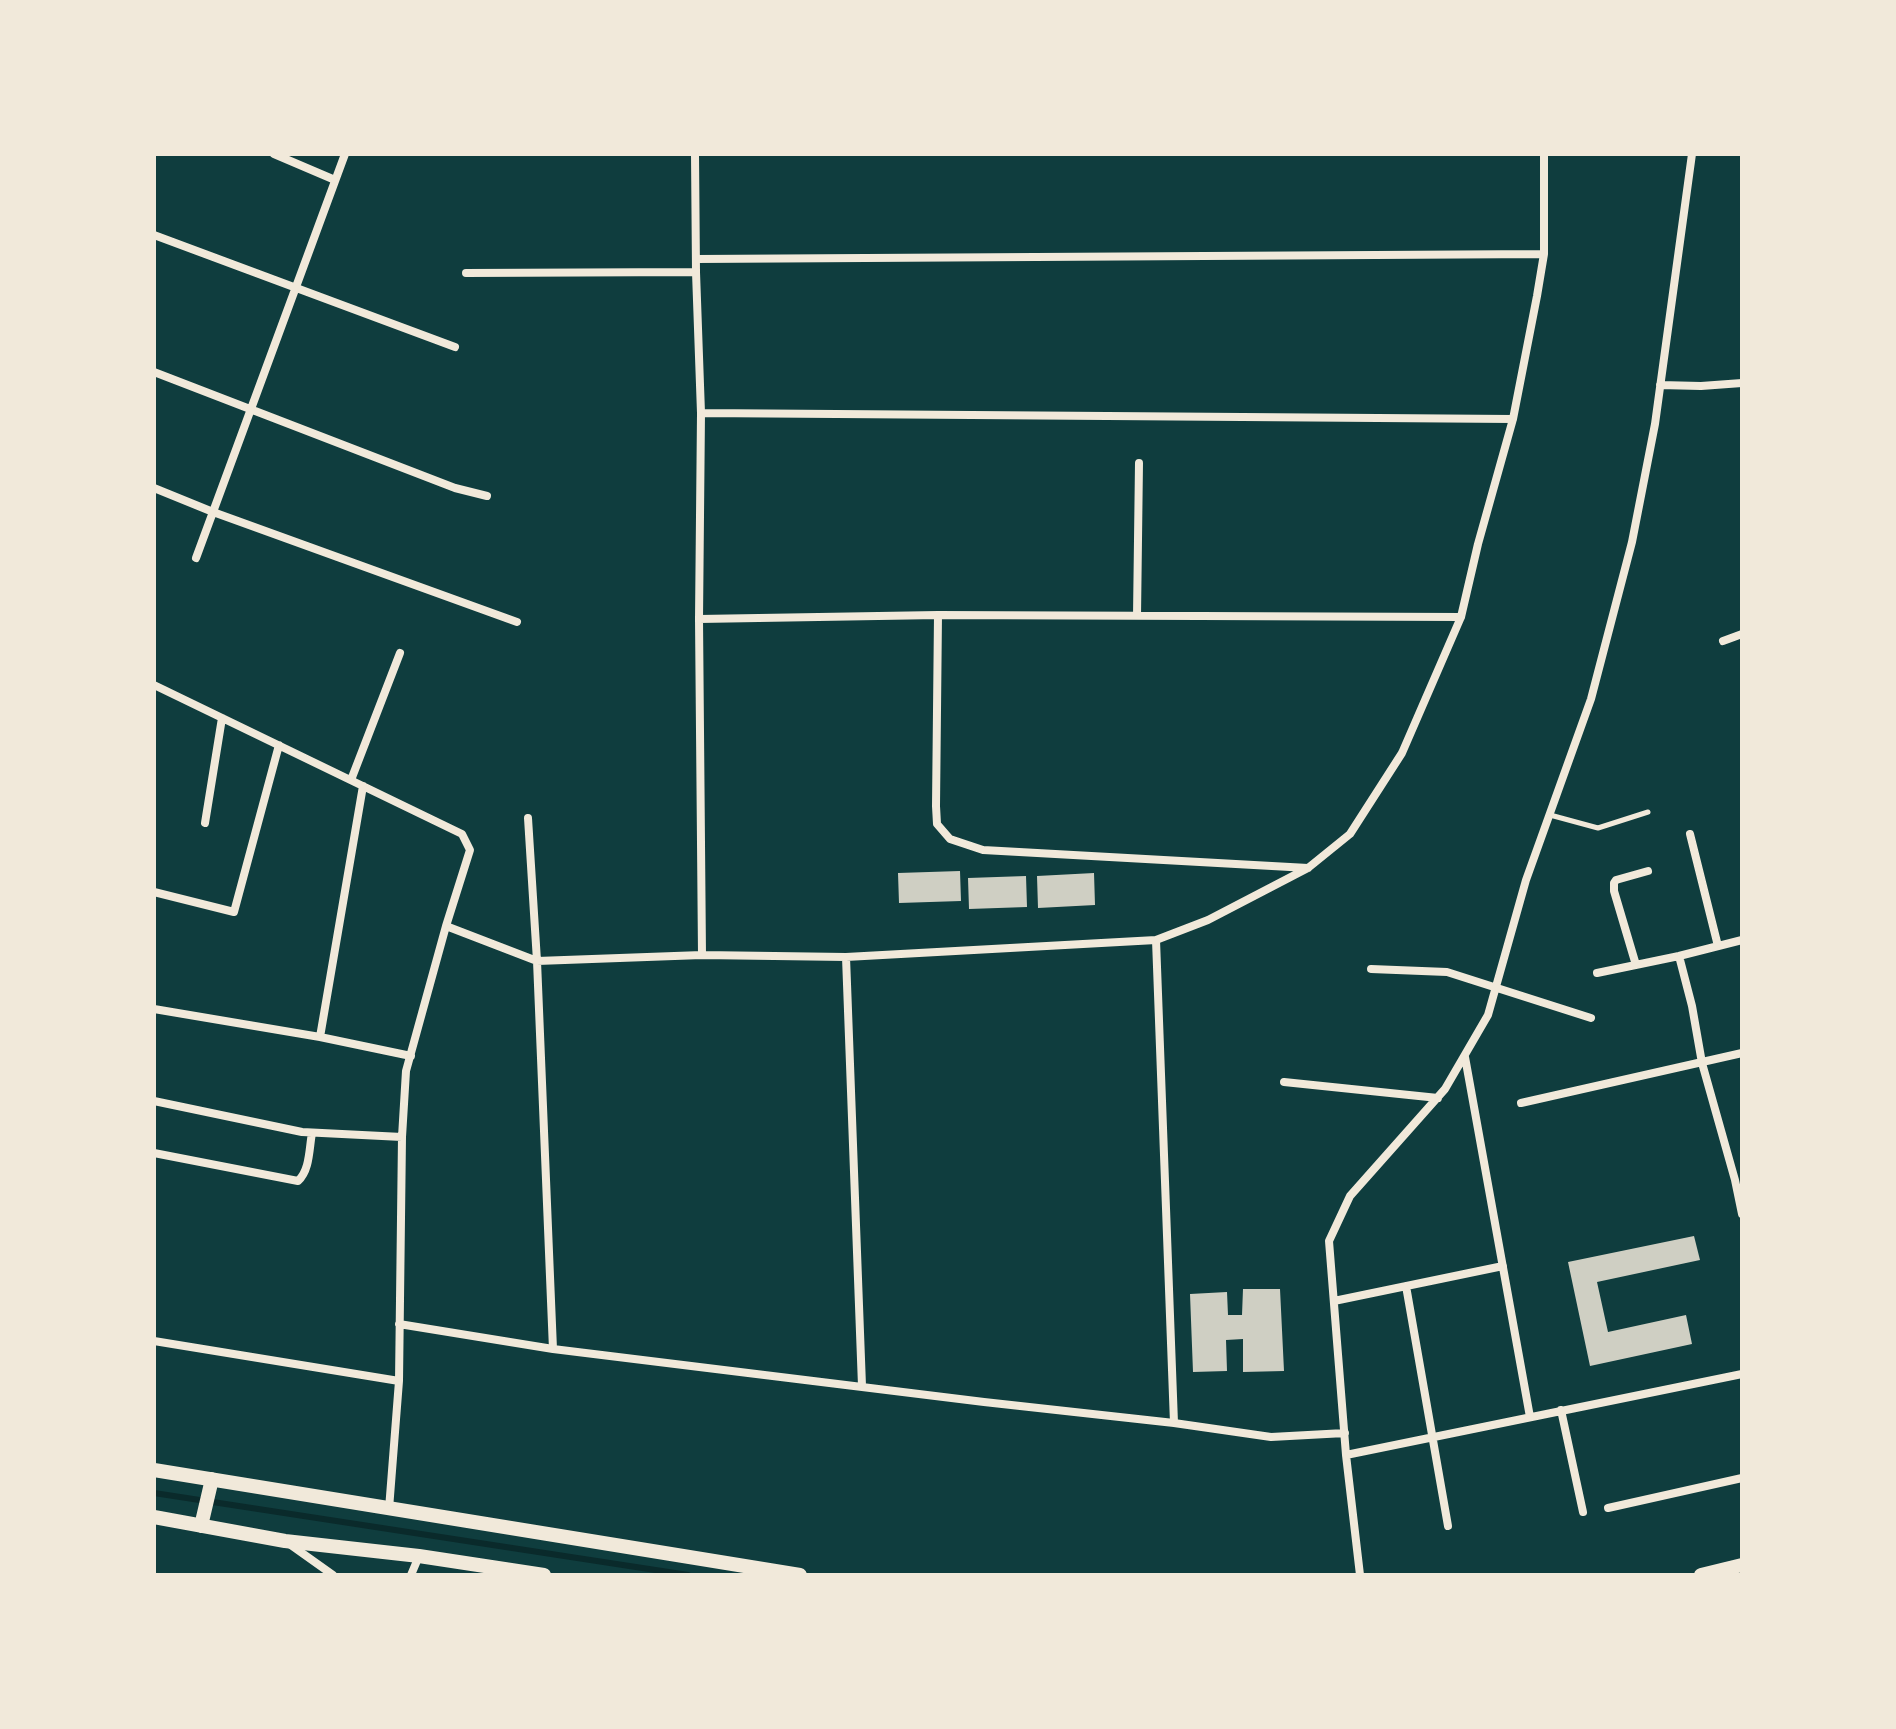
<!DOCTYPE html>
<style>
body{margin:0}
#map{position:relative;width:1896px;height:1729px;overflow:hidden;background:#0f3d3e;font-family:Roboto,sans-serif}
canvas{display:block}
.frame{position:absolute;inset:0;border:156px solid #f1e9da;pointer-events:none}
</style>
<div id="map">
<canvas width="1896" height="1729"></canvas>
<div class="frame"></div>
</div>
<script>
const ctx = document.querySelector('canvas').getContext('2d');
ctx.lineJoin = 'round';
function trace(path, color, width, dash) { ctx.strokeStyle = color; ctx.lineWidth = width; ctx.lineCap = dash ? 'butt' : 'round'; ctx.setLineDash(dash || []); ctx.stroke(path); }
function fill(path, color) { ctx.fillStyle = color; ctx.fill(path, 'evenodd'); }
trace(new Path2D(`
 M 154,1493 L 688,1575`), '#0a2a2b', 6);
fill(new Path2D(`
 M 960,871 L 961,901 L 899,903 L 898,873 Z
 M 1094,873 L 1095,905 L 1038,908 L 1037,876 Z
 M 1026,876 L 1027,907 L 969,909 L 968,878 Z
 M 1694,1236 L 1700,1260 L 1597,1282 L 1608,1332 L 1686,1315 L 1692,1344 L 1590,1366 L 1568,1262 Z
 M 1243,1289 L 1280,1289 L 1284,1371 L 1243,1372 L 1243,1339 L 1226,1340 L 1227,1371 L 1193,1372 L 1190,1294 L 1227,1292 L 1228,1315 L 1242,1315 Z`), '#cfcfc3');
trace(new Path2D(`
 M 1550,815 L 1598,828 L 1648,812`), '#f1e9da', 5);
trace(new Path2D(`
 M 274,154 L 335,180
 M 695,154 L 696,272 L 701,413 L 699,619 L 702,955
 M 154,235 L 455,347
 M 696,259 L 1544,254
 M 466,273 L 696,272
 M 154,372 L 455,488 L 487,496
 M 1660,385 L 1701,386 L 1742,383
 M 701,413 L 1513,419
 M 154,488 L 213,512 L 517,622
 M 196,558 L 345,154
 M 938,615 L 936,806 L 937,824 L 950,839 L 983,850 L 1308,868
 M 1137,616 L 1139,463
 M 699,619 L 938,615 L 1461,617
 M 1723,641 L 1742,634
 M 154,685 L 462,834 L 470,850 L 446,926 L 406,1071 L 402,1137 L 399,1381 L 389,1509
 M 351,780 L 400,653
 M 528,818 L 537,961 L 553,1349
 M 205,823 L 222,718
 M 1690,834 L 1718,946
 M 154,892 L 234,912 L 279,745
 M 446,926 L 537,961 L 702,955 L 846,957 L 1156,940 L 1208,920 L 1308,868 L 1350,834 L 1402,753 L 1461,617 L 1478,544 L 1513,419 L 1537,296 L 1544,254 L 1544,154
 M 1156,940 L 1174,1423
 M 1679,956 L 1692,1006 L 1702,1063 L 1735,1180 L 1742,1214
 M 846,957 L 862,1386
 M 1636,965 L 1614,891 L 1614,883 L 1616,880 L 1648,871
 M 1371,969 L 1447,972 L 1591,1018
 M 1597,973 L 1679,956 L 1742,940
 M 154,1009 L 320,1037 L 411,1056
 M 320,1037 L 363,786
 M 1465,1057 L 1530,1417
 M 1284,1082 L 1438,1098
 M 154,1101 L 302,1132 L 402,1137
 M 1521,1103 L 1742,1053
 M 154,1153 L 298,1181 C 310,1170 309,1149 312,1133
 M 1406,1286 L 1448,1526
 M 1334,1301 L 1503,1266
 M 399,1324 L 553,1349 L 984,1402 L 1174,1423 L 1271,1437 L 1345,1433
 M 154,1341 L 399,1381
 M 1561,1410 L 1583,1512
 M 1346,1455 L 1742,1374
 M 1608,1508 L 1742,1478
 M 288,1543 L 333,1575
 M 411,1575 L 419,1556
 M 1360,1575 L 1346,1455 L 1329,1241 L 1350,1196 L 1445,1089 L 1488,1015 L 1526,880 L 1591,699 L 1632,542 L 1655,424 L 1692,154`), '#f1e9da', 8);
trace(new Path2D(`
 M 154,1470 L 800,1575
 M 154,1517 L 285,1541 L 419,1556 L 544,1575
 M 201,1526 L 212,1479
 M 1701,1575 L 1742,1565`), '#f1e9da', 14);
</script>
